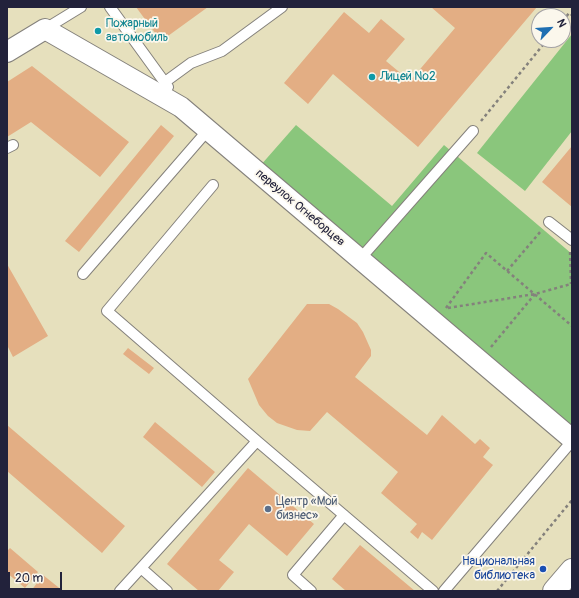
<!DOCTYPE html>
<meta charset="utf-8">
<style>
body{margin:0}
#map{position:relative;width:579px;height:598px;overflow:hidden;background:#e6e0bd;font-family:Pangolin,sans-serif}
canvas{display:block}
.frame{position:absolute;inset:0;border:8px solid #22223b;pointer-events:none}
.north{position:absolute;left:531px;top:8px;width:40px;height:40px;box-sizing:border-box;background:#fbf7ec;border:1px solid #a4a2a5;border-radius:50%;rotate:65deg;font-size:11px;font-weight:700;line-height:16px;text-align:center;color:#22223b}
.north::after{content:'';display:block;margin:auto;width:14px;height:18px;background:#1f6fb2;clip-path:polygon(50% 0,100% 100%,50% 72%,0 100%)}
.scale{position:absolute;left:8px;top:572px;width:54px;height:18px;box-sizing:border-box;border:2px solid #22223b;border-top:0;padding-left:5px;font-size:12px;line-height:14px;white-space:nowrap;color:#22223b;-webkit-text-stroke:3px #fbf7ec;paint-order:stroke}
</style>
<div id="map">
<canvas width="579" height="598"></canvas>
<div class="frame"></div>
<div class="north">N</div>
<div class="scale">20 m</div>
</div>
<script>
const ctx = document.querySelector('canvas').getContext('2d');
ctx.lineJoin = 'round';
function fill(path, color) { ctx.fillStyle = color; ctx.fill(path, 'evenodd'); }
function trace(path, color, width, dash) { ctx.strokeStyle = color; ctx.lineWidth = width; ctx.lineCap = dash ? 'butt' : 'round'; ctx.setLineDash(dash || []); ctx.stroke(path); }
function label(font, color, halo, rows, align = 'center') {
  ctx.font = font + ' Pangolin,sans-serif'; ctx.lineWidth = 3.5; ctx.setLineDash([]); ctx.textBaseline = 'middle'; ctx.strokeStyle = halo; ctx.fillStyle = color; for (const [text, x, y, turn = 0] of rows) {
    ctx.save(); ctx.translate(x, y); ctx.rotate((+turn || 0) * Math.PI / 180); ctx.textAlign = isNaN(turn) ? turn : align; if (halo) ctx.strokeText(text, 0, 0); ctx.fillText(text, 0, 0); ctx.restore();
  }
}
fill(new Path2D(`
 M 572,34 L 572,131 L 525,191 L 477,153 Z
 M 296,125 L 392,206 L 444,145 L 572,254 L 572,430 L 260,166 Z`), '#8ac67c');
fill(new Path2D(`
 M 136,7 L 208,7 L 161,41 Z
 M 431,7 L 537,7 L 418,147 L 333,74 L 308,104 L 284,83 L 344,12 L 369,33 L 381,19 L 405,39 L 386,61 L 410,81 L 455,28 Z
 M 32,66 L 129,142 L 100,177 L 31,122 L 7,137 L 7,82 Z
 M 161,125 L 174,136 L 79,252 L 65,241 Z
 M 572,146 L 572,207 L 542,182 Z
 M 7,264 L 48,336 L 13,357 L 7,345 Z
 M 307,304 L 329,304 L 338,309 L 357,323 L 363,332 L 371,350 L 371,356 L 355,377 L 427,435 L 442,415 L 475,444 L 480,439 L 490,448 L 483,457 L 493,465 L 432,540 L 422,532 L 418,539 L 410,532 L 417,524 L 381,493 L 398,472 L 327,412 L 310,431 L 297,430 L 277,423 L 268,416 L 259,405 L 248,379 Z
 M 128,348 L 154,368 L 149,374 L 123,354 Z
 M 155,422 L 215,472 L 202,487 L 143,437 Z
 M 7,425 L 125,526 L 102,553 L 7,471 Z
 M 248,468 L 314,524 L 287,556 L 249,524 L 219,560 L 234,572 L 218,591 L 199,591 L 167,564 Z
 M 360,545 L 415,591 L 346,591 L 332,579 Z
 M 10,548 L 38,572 L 25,588 L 7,573 L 7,551 Z
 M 43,575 L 63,591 L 31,591 Z`), '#e3ae84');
const service = new Path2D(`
 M 110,7 L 168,87
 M 45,29 L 81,7
 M 165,82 L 191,63 L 222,51 L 282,7
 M 7,148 L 13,145
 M 213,185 L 107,311 L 257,441
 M 549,222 L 572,240
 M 360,259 L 473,131
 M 83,274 L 208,130
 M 141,568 L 167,591
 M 120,591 L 257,441 L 433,591
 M 311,591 L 293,575 L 344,515
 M 444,591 L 572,441`);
const minor = new Path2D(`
 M 7,52 L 45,29 L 181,107 L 572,439`);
const primary = new Path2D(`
 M 554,591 L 572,570`);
trace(service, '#84817c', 12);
trace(minor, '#84817c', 22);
trace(primary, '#84817c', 24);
trace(new Path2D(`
 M 563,21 L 569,13 L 572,15
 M 481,121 L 547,40
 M 570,252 L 571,284
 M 507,271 L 541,231
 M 446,308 L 486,253 L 572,326
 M 448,308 L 535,294 L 571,284
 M 491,347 L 535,294
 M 497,591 L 572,500`), '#84817c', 2.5, [3, 3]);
trace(service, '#fff', 10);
trace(minor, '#fff', 20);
trace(primary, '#fff', 22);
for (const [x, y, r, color] of [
 [98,31,4,"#0f9aa8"],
 [372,77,4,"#0f9aa8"],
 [268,509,4,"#5c6f8a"],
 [543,569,4,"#1a4fb4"]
]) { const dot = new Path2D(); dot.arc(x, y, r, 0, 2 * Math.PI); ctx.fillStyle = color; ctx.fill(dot); trace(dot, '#fbf7ec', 1.5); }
label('12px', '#0d838f', '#fbf7ec', [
 ["Пожарный",106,24],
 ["автомобиль",106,38],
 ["Лицей №2",380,77]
], 'left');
label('12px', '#22223b', '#fbf7ec', [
 ["переулок Огнеборцев",300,208,40]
]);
label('12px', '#4e5e75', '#fbf7ec', [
 ["Центр «Мой",276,502],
 ["бизнес»",276,516]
], 'left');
label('12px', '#164399', '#fbf7ec', [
 ["Национальная",535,562],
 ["библиотека",535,576]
], 'right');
</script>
